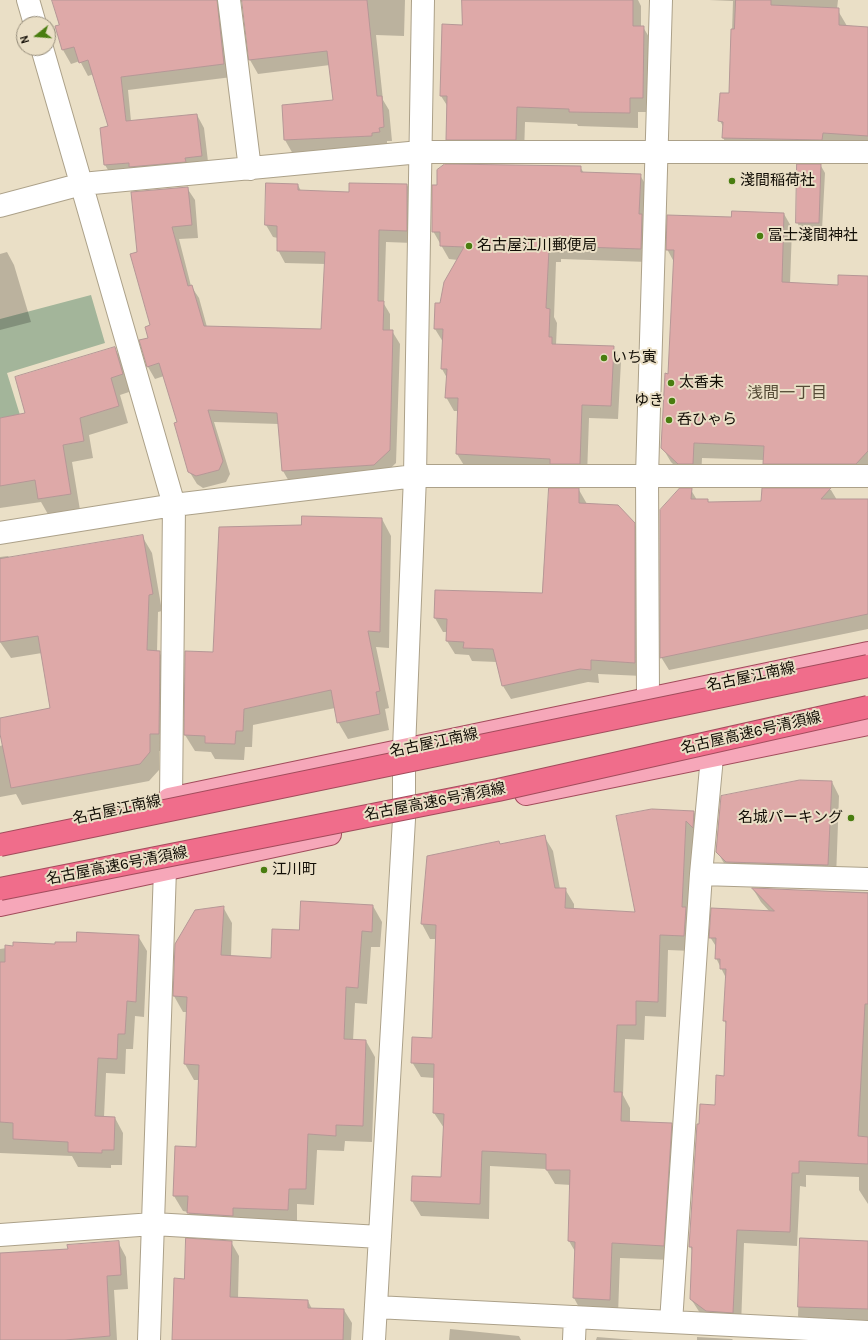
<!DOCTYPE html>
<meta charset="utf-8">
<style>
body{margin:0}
#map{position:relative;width:868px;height:1340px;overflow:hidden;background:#eadfc6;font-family:Karla,sans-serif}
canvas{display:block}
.north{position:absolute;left:16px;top:16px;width:40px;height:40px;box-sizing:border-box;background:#eadfc6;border:1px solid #948b79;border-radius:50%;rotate:253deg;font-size:11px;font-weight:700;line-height:16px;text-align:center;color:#120e06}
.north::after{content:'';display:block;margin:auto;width:14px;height:18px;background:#497d10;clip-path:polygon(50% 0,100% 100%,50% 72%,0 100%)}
</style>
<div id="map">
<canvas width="868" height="1340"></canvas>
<div class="north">N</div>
</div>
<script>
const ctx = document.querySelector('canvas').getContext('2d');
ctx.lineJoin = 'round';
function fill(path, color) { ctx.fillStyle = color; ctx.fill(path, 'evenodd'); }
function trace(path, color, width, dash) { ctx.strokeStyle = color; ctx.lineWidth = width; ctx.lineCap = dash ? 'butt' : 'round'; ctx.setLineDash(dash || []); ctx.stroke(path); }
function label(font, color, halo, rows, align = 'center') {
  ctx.font = font + ' Karla,"Noto Sans JP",sans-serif'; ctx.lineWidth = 4; ctx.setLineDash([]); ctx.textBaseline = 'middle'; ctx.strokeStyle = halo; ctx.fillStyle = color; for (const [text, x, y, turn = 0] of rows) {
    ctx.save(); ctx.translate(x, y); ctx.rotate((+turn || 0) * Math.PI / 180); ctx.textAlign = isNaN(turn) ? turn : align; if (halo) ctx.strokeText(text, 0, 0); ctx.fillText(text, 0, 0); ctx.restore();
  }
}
fill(new Path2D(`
 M 91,295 L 105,343 L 7,373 L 20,415 L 0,418 L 0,319 Z`), '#a3b59a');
fill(new Path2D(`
 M 53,0 L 405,0 L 404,36 L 376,35 L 383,100 L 389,110 L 392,141 L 387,141 L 387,146 L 293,154 L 285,140 L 284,106 L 334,101 L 330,65 L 258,74 L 250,60 L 243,2 L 235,1 L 232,77 L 128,90 L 131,121 L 197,115 L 204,128 L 209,170 L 113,178 L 105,165 L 110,127 L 94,74 L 88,76 L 80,61 L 71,64 L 63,50 L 56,27 L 60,26 Z
 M 463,0 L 638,0 L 641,6 L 641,27 L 643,27 L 652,42 L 651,112 L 638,112 L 638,128 L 578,126 L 577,124 L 525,122 L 524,154 L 455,154 L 447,139 L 448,107 L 441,96 L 463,26 Z
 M 709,0 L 838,0 L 837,9 L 847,26 L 868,28 L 868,150 L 732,152 L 723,138 L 724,128 L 720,121 L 730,95 L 733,1 Z
 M 821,166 L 825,173 L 822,230 L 801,230 L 797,222 Z
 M 580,167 L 584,173 L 640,175 L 648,189 L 648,262 L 561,259 L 561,262 L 556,262 L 554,317 L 557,323 L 556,345 L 613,347 L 621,361 L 618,419 L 589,418 L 587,476 L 465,467 L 457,454 L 459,411 L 454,411 L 446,397 L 447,378 L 442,369 L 443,342 L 435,329 L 441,305 L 458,260 L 449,259 L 433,231 Z
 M 267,184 L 298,185 L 301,191 L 350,193 L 407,185 L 414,197 L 413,243 L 386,242 L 384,304 L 390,314 L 390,331 L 392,331 L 400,344 L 396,463 L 381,477 L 290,483 L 283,471 L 279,424 L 214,422 L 230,474 L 226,482 L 203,488 L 197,484 L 189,471 L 179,423 L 164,376 L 155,379 L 148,367 L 151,326 L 138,252 L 187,188 L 195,200 L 198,238 L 179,239 L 191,286 L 199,298 L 207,327 L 322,330 L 326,264 L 285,263 L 278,250 L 278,238 L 273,237 L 266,225 Z
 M 784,214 L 792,228 L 790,284 L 839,286 L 868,277 L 868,474 L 772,478 L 764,463 L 764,460 L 702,458 L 701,478 L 687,478 L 671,462 L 662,447 L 669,375 L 674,262 L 667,249 L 732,218 Z
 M 7,252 L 14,265 L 31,322 L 0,330 L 0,254 Z
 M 115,349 L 125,365 L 132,391 L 120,395 L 128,423 L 89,435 L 93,458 L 72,462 L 80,510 L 49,516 L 41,502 L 0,508 L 0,419 L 27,414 Z
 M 579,490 L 587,504 L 634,523 L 642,537 L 643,676 L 598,674 L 599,683 L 588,682 L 511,699 L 503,686 L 497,662 L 472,661 L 469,655 L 455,654 L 447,641 L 448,632 L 443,632 L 435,618 L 436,591 L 543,594 Z
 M 691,490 L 697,500 L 707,500 L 709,503 L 762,502 L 763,490 L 831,490 L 837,500 L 868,500 L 868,629 L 669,670 L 661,657 Z
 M 382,519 L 391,536 L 389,648 L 376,647 L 389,708 L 385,709 L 389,730 L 348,739 L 338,722 L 335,708 L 253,725 L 252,747 L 245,747 L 244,760 L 215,759 L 211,752 L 195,751 L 185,735 L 214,653 L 302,525 Z
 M 142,536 L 152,553 L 162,611 L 158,612 L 157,652 L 159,652 L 169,669 L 168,751 L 159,751 L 159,770 L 149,781 L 22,805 L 16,794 L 0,797 L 0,746 L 3,745 L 0,719 L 51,708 L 42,653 L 11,658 L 0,642 L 0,557 L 8,556 L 10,559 Z
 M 832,782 L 839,796 L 836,878 L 725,865 L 717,851 Z
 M 694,812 L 702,827 L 692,951 L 668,950 L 666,1017 L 645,1016 L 644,1040 L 625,1039 L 623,1095 L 630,1108 L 630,1122 L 671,1124 L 680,1139 L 672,1260 L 620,1258 L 618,1315 L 582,1313 L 574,1298 L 576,1253 L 569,1241 L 571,1185 L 555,1184 L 546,1169 L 490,1166 L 489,1219 L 421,1216 L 412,1201 L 442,1178 L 444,1128 L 434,1113 L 435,1078 L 421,1077 L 412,1062 L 433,1039 L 436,939 L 430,939 L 422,924 L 500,845 L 544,836 L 553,851 L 560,889 L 565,889 L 574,904 L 574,910 L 637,913 L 617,817 Z
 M 753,889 L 868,892 L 868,1204 L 859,1190 L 859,1177 L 806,1175 L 806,1187 L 800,1186 L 797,1246 L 744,1243 L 741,1326 L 700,1313 L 691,1299 L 693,1253 L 690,1246 L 700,1125 L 716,1106 L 725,1077 L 727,1026 L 724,1020 L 726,978 L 716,958 L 717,948 L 710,937 L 770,912 L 761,902 Z
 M 373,906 L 382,922 L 380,947 L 371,947 L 367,1004 L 355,1003 L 353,1041 L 366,1041 L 375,1057 L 372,1142 L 345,1141 L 344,1151 L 317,1150 L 314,1205 L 297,1204 L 297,1226 L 197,1229 L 188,1212 L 183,1211 L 174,1196 L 197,1148 L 199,1080 L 194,1080 L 185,1064 L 187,1012 L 183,1012 L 174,996 L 176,944 L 223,907 L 232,923 L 231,957 L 272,959 L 300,931 Z
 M 138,936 L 147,951 L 144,1017 L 135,1016 L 133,1049 L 126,1049 L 125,1074 L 106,1073 L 104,1117 L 115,1118 L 123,1133 L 122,1165 L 111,1165 L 111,1168 L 78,1167 L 72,1156 L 0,1153 L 0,949 L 14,947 L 77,943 Z
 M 801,1239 L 868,1241 L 868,1329 L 806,1329 L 798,1316 Z
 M 118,1242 L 126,1257 L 128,1289 L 114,1290 L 117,1340 L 0,1340 L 0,1256 L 69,1250 Z
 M 231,1242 L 239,1256 L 238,1298 L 308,1301 L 312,1309 L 344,1310 L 352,1323 L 351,1340 L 173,1340 L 185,1280 Z
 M 450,1329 L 519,1336 L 521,1340 L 449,1340 Z
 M 597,1337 L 634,1340 L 596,1340 Z
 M 697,1337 L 732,1339 L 733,1340 L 697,1340 Z`), '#0003');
const building = new Path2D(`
 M 52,0 L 217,0 L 224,64 L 121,77 L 126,121 L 197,114 L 202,156 L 185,158 L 186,162 L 129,167 L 129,163 L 104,165 L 100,128 L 108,126 L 88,60 L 79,63 L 74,47 L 62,50 L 55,26 L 59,25 Z
 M 242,0 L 367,0 L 377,96 L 382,96 L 384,127 L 379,128 L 380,132 L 372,133 L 372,136 L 284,140 L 282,105 L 333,100 L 327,51 L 249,60 Z
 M 462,0 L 633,0 L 633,26 L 644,26 L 643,98 L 630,98 L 630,113 L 569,112 L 569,109 L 517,107 L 516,140 L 446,140 L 447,96 L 440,96 L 442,24 L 462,25 Z
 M 736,0 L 771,0 L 771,5 L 839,8 L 839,25 L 868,27 L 868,136 L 823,133 L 822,140 L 722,138 L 723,122 L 718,121 L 720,93 L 729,93 L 731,29 L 734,29 Z
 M 445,164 L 581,166 L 581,172 L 641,174 L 639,214 L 642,214 L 641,249 L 554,246 L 554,249 L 549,249 L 546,308 L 550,309 L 549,337 L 552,337 L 552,344 L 614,346 L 611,406 L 582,405 L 580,464 L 550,464 L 550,459 L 456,454 L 458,398 L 445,398 L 447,369 L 441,369 L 443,329 L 434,329 L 435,303 L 440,303 L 444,282 L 464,247 L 440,246 L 440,232 L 432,232 L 432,185 L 437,185 L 437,170 Z
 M 797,164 L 821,164 L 819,223 L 796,223 Z
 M 266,183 L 298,184 L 298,190 L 349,192 L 349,183 L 407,184 L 407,231 L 379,230 L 378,301 L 384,301 L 383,330 L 393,330 L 390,450 L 374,465 L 282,471 L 277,413 L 208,410 L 223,461 L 219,470 L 196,476 L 188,472 L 174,423 L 177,422 L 159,363 L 147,367 L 139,340 L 148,338 L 145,327 L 150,325 L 130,254 L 137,252 L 131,192 L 188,187 L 192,225 L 172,227 L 188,286 L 192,285 L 204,326 L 321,329 L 325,252 L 277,251 L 277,226 L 265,225 Z
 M 732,211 L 784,213 L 782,282 L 838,285 L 838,275 L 868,276 L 868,451 L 856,464 L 763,464 L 764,446 L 694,443 L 693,464 L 678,464 L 661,448 L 665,373 L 668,374 L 674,250 L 666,250 L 667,215 L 731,217 Z
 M 115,347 L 123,374 L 111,378 L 119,406 L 80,418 L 84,441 L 63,445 L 71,494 L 38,499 L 35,480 L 0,486 L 0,418 L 25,413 L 15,377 Z
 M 549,488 L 579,488 L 579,503 L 618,505 L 635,523 L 635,663 L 591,660 L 591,670 L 580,669 L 502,686 L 493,649 L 463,648 L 464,642 L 446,641 L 447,619 L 434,618 L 435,590 L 542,593 Z
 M 680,488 L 692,488 L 691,499 L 708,499 L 708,502 L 761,501 L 762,488 L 831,488 L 821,499 L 868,499 L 868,614 L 660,658 L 660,510 Z
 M 302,516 L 382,518 L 380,632 L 368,631 L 380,691 L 376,692 L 380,714 L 337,723 L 331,690 L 244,709 L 243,731 L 236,731 L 235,744 L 205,743 L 205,736 L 184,735 L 185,651 L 213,652 L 219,527 L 301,525 Z
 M 143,535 L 153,594 L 149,595 L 147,650 L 160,651 L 159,734 L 150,734 L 150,752 L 140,764 L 11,788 L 0,734 L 0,718 L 50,708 L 38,636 L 0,642 L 0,559 Z
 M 800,780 L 832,781 L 828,865 L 726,862 L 716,852 L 721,796 Z
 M 652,809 L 694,811 L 693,828 L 686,821 L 682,907 L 686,907 L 684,936 L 660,935 L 658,1002 L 636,1001 L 636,1025 L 617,1025 L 614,1092 L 622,1092 L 621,1121 L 672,1123 L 664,1246 L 612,1243 L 610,1300 L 573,1298 L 575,1242 L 568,1241 L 570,1170 L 546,1170 L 546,1154 L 482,1151 L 480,1204 L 411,1201 L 412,1176 L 441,1177 L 444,1114 L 433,1113 L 434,1064 L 411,1063 L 412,1037 L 432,1038 L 436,925 L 421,924 L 427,856 L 499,841 L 500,844 L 545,835 L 555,888 L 566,888 L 565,908 L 635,912 L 616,816 Z
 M 752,888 L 868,893 L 868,1004 L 865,1004 L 858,1136 L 868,1137 L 868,1164 L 799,1161 L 799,1173 L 792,1173 L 790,1232 L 737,1230 L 733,1313 L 706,1311 L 690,1299 L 692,1247 L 689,1247 L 697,1124 L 699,1124 L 700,1104 L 715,1105 L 716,1075 L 724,1076 L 726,1021 L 723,1021 L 726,969 L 720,969 L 720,959 L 715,959 L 716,938 L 709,938 L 711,908 L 774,911 Z
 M 301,901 L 373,905 L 372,932 L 362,931 L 358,988 L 346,987 L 344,1039 L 366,1040 L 363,1126 L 336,1125 L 336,1136 L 308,1134 L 306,1189 L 289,1189 L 288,1210 L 233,1208 L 233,1216 L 187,1213 L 188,1196 L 173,1196 L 175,1146 L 196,1147 L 199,1065 L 184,1064 L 187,997 L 173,996 L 175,944 L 195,910 L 224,906 L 221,955 L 271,958 L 272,929 L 299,930 Z
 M 77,932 L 139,935 L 136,1002 L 127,1001 L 125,1034 L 118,1034 L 117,1059 L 98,1058 L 95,1116 L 115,1117 L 114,1150 L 102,1150 L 102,1153 L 68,1152 L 68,1142 L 13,1139 L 13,1123 L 0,1122 L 0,962 L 5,962 L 5,945 L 13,946 L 13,942 L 55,944 L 55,942 L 76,942 Z
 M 186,1238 L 232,1241 L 230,1297 L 308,1300 L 308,1308 L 344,1309 L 343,1340 L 172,1340 L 174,1278 L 184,1279 Z
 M 800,1238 L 868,1241 L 868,1309 L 798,1307 Z
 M 119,1241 L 121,1275 L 107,1276 L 110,1336 L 65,1340 L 0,1340 L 0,1253 L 68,1249 L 67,1245 Z`);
fill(building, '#dea9a8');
trace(building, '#b59796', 1);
const street = new Path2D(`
 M 28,0 L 35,24
 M 229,0 L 250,169
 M 42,48 L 174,505 L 171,799
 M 0,206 L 82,184 L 420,152 L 868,152
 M 0,533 L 174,505 L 415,476 L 868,476
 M 648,699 L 647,476 L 661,0
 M 701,874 L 868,879
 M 0,1235 L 153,1224 L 380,1237
 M 376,1307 L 868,1332
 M 671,1322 L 701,874 L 712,757
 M 149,1340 L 165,869
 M 374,1340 L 404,819 L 404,749 L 415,476 L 423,0
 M 574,1340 L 575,1317`);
const primary = new Path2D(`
 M 526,794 L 868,724
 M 169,799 L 868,653
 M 0,905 L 330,834`);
trace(street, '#aca189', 24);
trace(primary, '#a24c5c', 24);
trace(street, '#fff', 22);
trace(primary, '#f6a7b9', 22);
const highwayBridge = new Path2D(`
 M 0,845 L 868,666
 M 0,889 L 498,790 L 868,707`);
trace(highwayBridge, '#a24c5c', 24, []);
trace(highwayBridge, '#f06d8b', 22);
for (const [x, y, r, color] of [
 [732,181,4,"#497d10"],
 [760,236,4,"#497d10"],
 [469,246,4,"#497d10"],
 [604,358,4,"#497d10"],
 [671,383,4,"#497d10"],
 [672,401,4,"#497d10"],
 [669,420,4,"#497d10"],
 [851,818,4,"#497d10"],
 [264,870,4,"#497d10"]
]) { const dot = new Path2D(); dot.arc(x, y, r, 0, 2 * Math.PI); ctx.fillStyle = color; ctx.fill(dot); trace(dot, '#eadfc6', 1.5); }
label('15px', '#120e06', '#eadfc6', [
 ["淺間稲荷社",740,181],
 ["冨士淺間神社",768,236],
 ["名古屋江川郵便局",477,246],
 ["いち寅",612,358],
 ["太香未",679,383],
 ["ゆき",664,401,"right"],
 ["呑ひゃら",677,420],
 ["名城パーキング",843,818,"right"],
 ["江川町",272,870]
], 'left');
label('15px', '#120e06', '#eadfc6', [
 ["名古屋江南線",751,677,-12],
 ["名古屋高速6号清須線",751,733,-13],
 ["名古屋江南線",434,743,-12],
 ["名古屋高速6号清須線",435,802,-11],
 ["名古屋江南線",117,810,-12],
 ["名古屋高速6号清須線",117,866,-11]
]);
label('16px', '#564c37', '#eadfc6', [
 ["浅間一丁目",787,393]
]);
</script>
